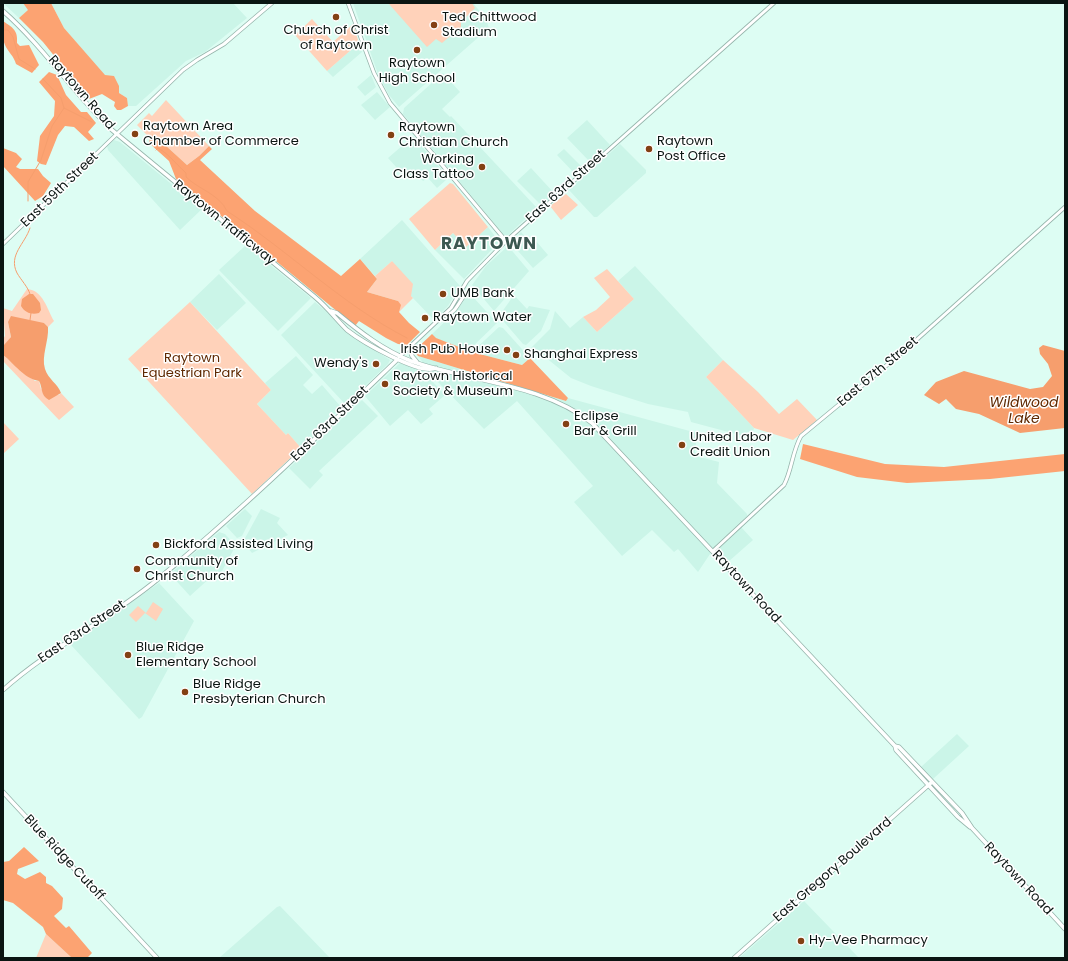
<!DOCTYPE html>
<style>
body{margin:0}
#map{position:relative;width:1068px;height:961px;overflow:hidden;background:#ddfdf3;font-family:Poppins,sans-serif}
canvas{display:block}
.frame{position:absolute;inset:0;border:4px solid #0a1512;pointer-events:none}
</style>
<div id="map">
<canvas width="1068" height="961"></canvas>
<div class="frame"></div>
</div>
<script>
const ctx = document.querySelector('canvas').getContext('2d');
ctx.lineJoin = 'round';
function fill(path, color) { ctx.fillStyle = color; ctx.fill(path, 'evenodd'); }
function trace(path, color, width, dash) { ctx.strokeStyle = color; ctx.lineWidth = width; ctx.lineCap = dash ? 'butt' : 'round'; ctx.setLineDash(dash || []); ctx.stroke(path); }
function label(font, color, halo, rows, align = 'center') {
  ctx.font = font + ' Poppins,sans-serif'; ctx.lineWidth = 3; ctx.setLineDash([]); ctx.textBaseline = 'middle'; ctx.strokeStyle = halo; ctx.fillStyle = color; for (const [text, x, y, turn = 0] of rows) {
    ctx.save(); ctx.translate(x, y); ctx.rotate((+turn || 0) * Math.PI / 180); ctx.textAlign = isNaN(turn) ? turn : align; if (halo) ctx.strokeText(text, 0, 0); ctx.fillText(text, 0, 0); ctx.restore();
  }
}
fill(new Path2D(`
 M 3,3 L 23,3 L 29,10 L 19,18 Z
 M 51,3 L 233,3 L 247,18 L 205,52 L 186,61 L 136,106 L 128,106 L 127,98 L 119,93 L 64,28 Z
 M 353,3 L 473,3 L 486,19 L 489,28 L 399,107 L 389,95 L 378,74 Z
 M 359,43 L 362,52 L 333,77 L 327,71 Z
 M 443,73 L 460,92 L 442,109 L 450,117 L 451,116 L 537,208 L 507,236 L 504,235 L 403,114 L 404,108 Z
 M 371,75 L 376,87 L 365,96 L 357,87 Z
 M 377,92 L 390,107 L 375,120 L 361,105 Z
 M 587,120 L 610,145 L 590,162 L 567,138 Z
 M 414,137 L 447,176 L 446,180 L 437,188 L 428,178 L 423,181 L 415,172 L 407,179 L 388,158 L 410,139 Z
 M 114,140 L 120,142 L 202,209 L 180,230 L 108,150 L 107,146 Z
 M 620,144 L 646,170 L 646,173 L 597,217 L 594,217 L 569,190 Z
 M 564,149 L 583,168 L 576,175 L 557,155 Z
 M 531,168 L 555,194 L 542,206 L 517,181 Z
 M 402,220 L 460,286 L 448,306 L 434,320 L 411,296 L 392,261 L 375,276 L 360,259 Z
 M 488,227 L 497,239 L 498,243 L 464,279 L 435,250 L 453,233 L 466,247 Z
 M 521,232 L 532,244 L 536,241 L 548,255 L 533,268 L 511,243 Z
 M 246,245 L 311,298 L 278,331 L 219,270 Z
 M 508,246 L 529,271 L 494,311 L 472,285 L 486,266 Z
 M 635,266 L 723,360 L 706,377 L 754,428 L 751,438 L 691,422 L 688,412 L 648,404 L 591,386 L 571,378 L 545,357 L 529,350 L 550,329 L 555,311 L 570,328 L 583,317 L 597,332 L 634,299 L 618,281 Z
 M 219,274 L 246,303 L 217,330 L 190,302 Z
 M 469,294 L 473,297 L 497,323 L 468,351 L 435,338 L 432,334 L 455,312 Z
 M 514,295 L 527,309 L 529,306 L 550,310 L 541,331 L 526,345 L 523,344 L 499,316 Z
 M 315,302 L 362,342 L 390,360 L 388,364 L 347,403 L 344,403 L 281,335 Z
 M 499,327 L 503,328 L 530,358 L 522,365 L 472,352 Z
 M 296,356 L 313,375 L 303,385 L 312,394 L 322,385 L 341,407 L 301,448 L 288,433 L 286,435 L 257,404 L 271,390 L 265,383 Z
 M 418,356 L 566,401 L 568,398 L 697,433 L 695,452 L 700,457 L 719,462 L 717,483 L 747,514 L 747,516 L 716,545 L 698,572 L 678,549 L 674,552 L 652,530 L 622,556 L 574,502 L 593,486 L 517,401 L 484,429 L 434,378 Z
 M 400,363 L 422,370 L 445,395 L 429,409 L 433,414 L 421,424 L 408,410 L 390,426 L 365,396 Z
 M 362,400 L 378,416 L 319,471 L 323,475 L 310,489 L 289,468 Z
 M 245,509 L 252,516 L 242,536 L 237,538 L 226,526 Z
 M 261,509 L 280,518 L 277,523 L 288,535 L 252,553 L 243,542 Z
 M 741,527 L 753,540 L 728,562 L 720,553 L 719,548 Z
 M 219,532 L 225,534 L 234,544 L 235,547 L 216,582 L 211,577 L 190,596 L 170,574 Z
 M 159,583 L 194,621 L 142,717 L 139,719 L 71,645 L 73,642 Z
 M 957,734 L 969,746 L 933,779 L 921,767 Z
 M 804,901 L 859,958 L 739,958 Z
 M 280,906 L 330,958 L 219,958 L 277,907 Z`), '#cbf5e8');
fill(new Path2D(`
 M 390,3 L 472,3 L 475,8 L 461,22 L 461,27 L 442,43 L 436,39 L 427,47 L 389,4 Z
 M 312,19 L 333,42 L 353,24 L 359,43 L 327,71 L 295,35 Z
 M 166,100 L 209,146 L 199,156 L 187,165 L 153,134 L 150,138 L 137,125 L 149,113 L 152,116 Z
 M 450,183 L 453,184 L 488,227 L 466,247 L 453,233 L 435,250 L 409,219 Z
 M 566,194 L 578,205 L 561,220 L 550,206 Z
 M 392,261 L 413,284 L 411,296 L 413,298 L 399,312 L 398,301 L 367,292 L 377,279 L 375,276 Z
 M 607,269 L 634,299 L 597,332 L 583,317 L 596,310 L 610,297 L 594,278 Z
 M 27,289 C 43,290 47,309 54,321 L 48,327 L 44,323 L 8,322 L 11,337 L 3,348 L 3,339 L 5,336 L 3,308 L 12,311 Z
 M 190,302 L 271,390 L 257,404 L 286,435 L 288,433 L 301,448 L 252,494 L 128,359 Z
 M 3,355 L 35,381 L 39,381 L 41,389 L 59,395 L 61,393 L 74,407 L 59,420 L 3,361 Z
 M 723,360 L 758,392 L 779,414 L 797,399 L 817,420 L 793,440 L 754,428 L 706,377 Z
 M 3,422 L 19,439 L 3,454 Z
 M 153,602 L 163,609 L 156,621 L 145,613 L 136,622 L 129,615 L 138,606 L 146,613 Z
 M 46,934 L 72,958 L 36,958 Z`), '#ffd2ba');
fill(new Path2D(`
 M 23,3 L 51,3 L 64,28 L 105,75 L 114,76 L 119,86 L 119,93 L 127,98 L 128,106 L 121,110 L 117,110 L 114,106 L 115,102 L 102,94 L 89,99 L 43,42 L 19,18 L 28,10 Z
 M 3,21 C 13,28 18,30 17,43 L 20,46 L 29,45 L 39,65 L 32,73 L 16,64 C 14,56 8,52 5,45 C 2,38 3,30 3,21 Z
 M 49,72 L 57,75 L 66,95 L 81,112 L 87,112 L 96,123 L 88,132 L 94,139 L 89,141 L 74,127 L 65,126 L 58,135 L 46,165 L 41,164 L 37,161 L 40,136 L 54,116 L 55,101 L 39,82 Z
 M 153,134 L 187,165 L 199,156 L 209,146 L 212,149 L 200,160 L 255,211 L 341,276 L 360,259 L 377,279 L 367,292 L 398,301 L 401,305 L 399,312 L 409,323 L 420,332 L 407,345 L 398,344 L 386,338 L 359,321 L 355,326 L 176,179 L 169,161 L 149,143 L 150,138 Z
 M 3,148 L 16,153 L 22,159 L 16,167 L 20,169 L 38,169 L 43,176 L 51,183 L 43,196 L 35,201 L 3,166 Z
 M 432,334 L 436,338 L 472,352 L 522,365 L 530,358 L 568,398 L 566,401 L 418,356 L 414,351 Z
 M 803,444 L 885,464 L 944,467 L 1065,454 L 1065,471 L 990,479 L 907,483 L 857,477 L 800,459 Z
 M 24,847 L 39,861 L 18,869 L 17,874 L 25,879 L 40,872 L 46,877 L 46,883 L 52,886 L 63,898 L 62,909 L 54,916 L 66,928 L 69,926 L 92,953 L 87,958 L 72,958 L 46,934 L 43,927 L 13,903 L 3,900 L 3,862 L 9,861 Z`), '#fca372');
fill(new Path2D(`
 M 29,294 L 33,294 L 40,303 L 41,310 L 39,313 C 32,315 25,313 21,306 L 22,299 Z
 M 11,316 L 44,323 L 48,327 C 49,341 41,356 45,369 C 48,379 58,384 61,393 L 49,400 C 40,395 43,388 39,381 C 23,378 15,364 3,355 L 4,345 L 11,337 L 8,322 Z
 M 1043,345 L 1065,351 L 1065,428 L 1020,433 L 979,414 L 956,409 L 946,399 L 939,404 L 924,395 L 936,382 L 964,371 L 1030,389 L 1043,387 L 1052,376 L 1048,364 L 1040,354 L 1039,348 Z`), '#f69e6d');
trace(new Path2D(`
 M 3,30 L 8,30 L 13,37 L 19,59 L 35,69
 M 64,108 L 92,122
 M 156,150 L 158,148 C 169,154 177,165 186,173 L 186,177 C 198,189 219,194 227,211 C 289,251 341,304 407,338
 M 28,201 L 28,182 L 41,160 L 52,126 L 64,108 L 61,98 L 43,79
 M 30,228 C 25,244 8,255 17,273 C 21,280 28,287 30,294
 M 30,320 L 31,313`), '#f69e6d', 1);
const minor = new Path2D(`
 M 348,3 L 374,73 L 390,103 L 506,241
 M 3,244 L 183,70 L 197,60 L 224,44 L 272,3
 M 446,316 C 458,312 460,296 470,291
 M 400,356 L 451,308 L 467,281 L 506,241 L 774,3
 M 713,551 L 784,485 C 792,470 792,452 801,436 L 904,351 L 1065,207`);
const major = new Path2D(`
 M 3,11 C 44,47 73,93 112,130 L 315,297 C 327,307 336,319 347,330 C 361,341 420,376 436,368
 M 331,311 L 337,313 C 360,332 383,350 411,361 C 470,382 541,383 592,423 L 895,746 L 899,747 L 962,813 L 972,828 L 1065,929
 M 410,348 L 412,356 L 417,362
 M 3,690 C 51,647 109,620 158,579 C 242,510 320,434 398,359
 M 895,746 L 896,750 L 958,817 L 970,827
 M 3,792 L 157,958
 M 734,958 L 932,782`);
trace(minor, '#95b4ab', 4.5);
trace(major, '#95b4ab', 5);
trace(minor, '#fff', 3);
trace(major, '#fff', 3.5);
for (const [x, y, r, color] of [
 [336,17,4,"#834013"],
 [434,25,4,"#834013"],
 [417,50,4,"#834013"],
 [135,134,4,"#834013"],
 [391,135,4,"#834013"],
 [649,149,4,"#834013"],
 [482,167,4,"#834013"],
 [443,294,4,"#834013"],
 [425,318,4,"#834013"],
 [507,350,4,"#834013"],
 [516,355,4,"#834013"],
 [376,364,4,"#834013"],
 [385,384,4,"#834013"],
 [566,424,4,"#834013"],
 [682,445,4,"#834013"],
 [156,545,4,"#834013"],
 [137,569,4,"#834013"],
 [128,655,4,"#834013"],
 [185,692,4,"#834013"],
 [801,941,4,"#834013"]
]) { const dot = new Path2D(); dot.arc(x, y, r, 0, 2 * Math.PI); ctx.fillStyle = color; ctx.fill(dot); trace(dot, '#fff', 1.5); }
label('13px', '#0a1512', '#fff', [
 ["Ted Chittwood",442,18],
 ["Stadium",442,33],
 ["Church of Christ",336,31,"center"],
 ["of Raytown",336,46,"center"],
 ["Raytown",417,64,"center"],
 ["High School",417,79,"center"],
 ["Raytown Area",143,127],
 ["Chamber of Commerce",143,142],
 ["Raytown",399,128],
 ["Christian Church",399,143],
 ["Raytown",657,142],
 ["Post Office",657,157],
 ["Working",474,160,"right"],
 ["Class Tattoo",474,175,"right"],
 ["UMB Bank",451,294],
 ["Raytown Water",433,318],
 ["Irish Pub House",499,350,"right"],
 ["Shanghai Express",524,355],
 ["Wendy's",368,364,"right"],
 ["Raytown Historical",393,377],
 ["Society & Museum",393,392],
 ["Eclipse",574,417],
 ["Bar & Grill",574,432],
 ["United Labor",690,438],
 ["Credit Union",690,453],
 ["Bickford Assisted Living",164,545],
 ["Community of",145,562],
 ["Christ Church",145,577],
 ["Blue Ridge",136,648],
 ["Elementary School",136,663],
 ["Blue Ridge",193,685],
 ["Presbyterian Church",193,700],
 ["Hy-Vee Pharmacy",809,941]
], 'left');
label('13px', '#0a1512', '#fff', [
 ["Raytown Road",81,93,49],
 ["East 63rd Street",566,187,-42],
 ["East 59th Street",60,190,-44],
 ["Raytown Trafficway",224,223,39],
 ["East 67th Street",878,372,-40],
 ["East 63rd Street",330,424,-44],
 ["Raytown Road",746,587,47],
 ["East 63rd Street",82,632,-34],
 ["Blue Ridge Cutoff",64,858,47],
 ["East Gregory Boulevard",833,870,-41],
 ["Raytown Road",1018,879,47]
]);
label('13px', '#5f2902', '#fff', [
 ["Raytown",192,359],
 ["Equestrian Park",192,374]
]);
label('italic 14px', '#5e2801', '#fff', [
 ["Wildwood",1024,403],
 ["Lake",1024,419]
]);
ctx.letterSpacing = '1px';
label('bold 17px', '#3c5851', '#fff', [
 ["RAYTOWN",489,245]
]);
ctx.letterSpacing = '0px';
</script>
